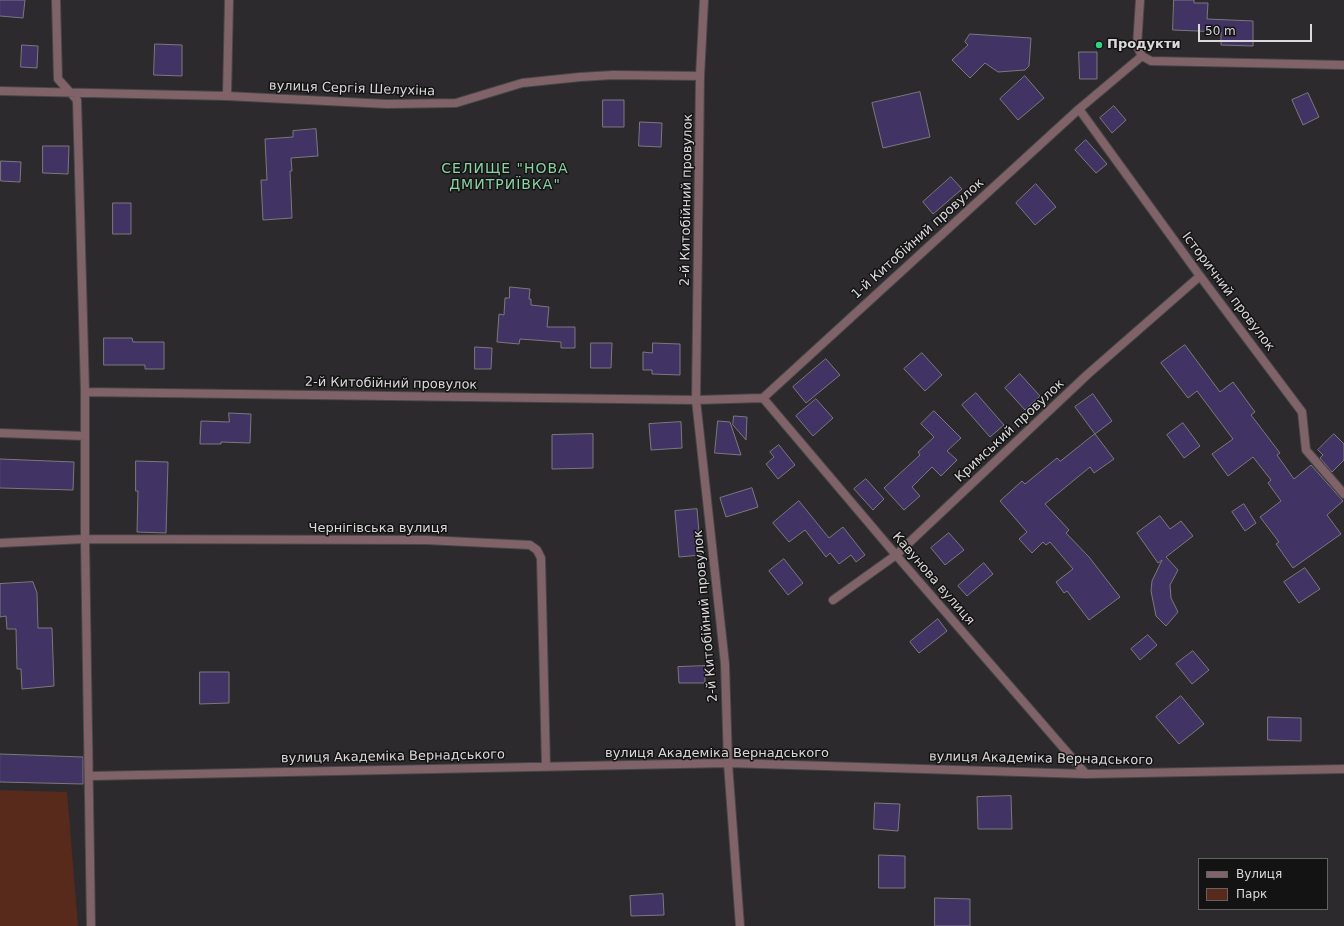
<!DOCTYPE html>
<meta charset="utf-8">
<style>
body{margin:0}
#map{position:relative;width:1344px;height:926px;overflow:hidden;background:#2c2a2c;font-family:"DejaVu Sans",sans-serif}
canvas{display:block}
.legend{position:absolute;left:1198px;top:858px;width:130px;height:52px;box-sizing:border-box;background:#141314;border:1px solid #646364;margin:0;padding:5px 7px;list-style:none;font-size:12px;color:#dbdadb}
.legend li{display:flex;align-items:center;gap:8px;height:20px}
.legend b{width:20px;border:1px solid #646364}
.scale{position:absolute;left:1198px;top:24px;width:114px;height:18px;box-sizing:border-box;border:2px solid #dbdadb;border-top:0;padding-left:5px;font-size:12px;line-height:14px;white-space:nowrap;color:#dbdadb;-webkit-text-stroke:3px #141314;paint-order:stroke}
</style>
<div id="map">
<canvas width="1344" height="926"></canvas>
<ul class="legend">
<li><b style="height:5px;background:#7f6369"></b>Вулиця</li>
<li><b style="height:11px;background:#582a1b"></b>Парк</li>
</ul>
<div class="scale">50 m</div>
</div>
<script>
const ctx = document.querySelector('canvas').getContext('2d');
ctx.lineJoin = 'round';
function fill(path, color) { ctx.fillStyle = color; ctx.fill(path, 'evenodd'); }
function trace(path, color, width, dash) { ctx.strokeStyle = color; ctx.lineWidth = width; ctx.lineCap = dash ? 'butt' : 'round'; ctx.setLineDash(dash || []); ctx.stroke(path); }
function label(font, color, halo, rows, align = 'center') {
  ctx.font = font + ' "DejaVu Sans",sans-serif'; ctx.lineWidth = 3; ctx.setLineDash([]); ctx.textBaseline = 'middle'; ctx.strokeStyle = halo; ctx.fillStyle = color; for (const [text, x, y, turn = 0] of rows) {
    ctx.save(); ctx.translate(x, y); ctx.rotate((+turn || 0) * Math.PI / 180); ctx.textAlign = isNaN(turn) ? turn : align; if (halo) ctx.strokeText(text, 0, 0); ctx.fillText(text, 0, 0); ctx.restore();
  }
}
fill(new Path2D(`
 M 0,790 L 67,792 L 78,926 L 0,926 Z`), '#582a1b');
const building = new Path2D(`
 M 0,0 L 25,0 L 23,18 L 0,16 Z
 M 1174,0 L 1194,0 L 1194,3 L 1208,3 L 1207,19 L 1253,21 L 1253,46 L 1221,45 L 1221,32 L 1173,30 Z
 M 970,34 L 1031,38 L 1029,66 L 1025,70 L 998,72 L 985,63 L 970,78 L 952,60 L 968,45 L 965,42 Z
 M 155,44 L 182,45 L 182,76 L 154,75 Z
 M 22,45 L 38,46 L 37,68 L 21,67 Z
 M 1079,52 L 1097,52 L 1097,79 L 1080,79 Z
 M 1025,76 L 1044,98 L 1018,120 L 1000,99 Z
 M 920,92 L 930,137 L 883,148 L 872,103 Z
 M 1308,93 L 1319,117 L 1303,125 L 1292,100 Z
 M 603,100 L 624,100 L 624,127 L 603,127 Z
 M 1114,106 L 1126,120 L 1112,133 L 1100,118 Z
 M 640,122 L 662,123 L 661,147 L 639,146 Z
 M 316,129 L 318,156 L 291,158 L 292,171 L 290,171 L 292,218 L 263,220 L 261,180 L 267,180 L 265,139 L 293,137 L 293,131 Z
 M 1086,140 L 1107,164 L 1096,173 L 1075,150 Z
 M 43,146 L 69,146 L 68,174 L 43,173 Z
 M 1,161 L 21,162 L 20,182 L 1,181 Z
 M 951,177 L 962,189 L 933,214 L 923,202 Z
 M 1036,184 L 1056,207 L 1035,225 L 1016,203 Z
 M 113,203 L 131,203 L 131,234 L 113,234 Z
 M 510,287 L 530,289 L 529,299 L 531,299 L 531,305 L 549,307 L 547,327 L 575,327 L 575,348 L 561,348 L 561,342 L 520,339 L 519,344 L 497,342 L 499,314 L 504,315 L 505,298 L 509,298 Z
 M 104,338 L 132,338 L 133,342 L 164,342 L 164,369 L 145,369 L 145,365 L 104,365 Z
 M 591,343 L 612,343 L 611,368 L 591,368 Z
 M 653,343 L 680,344 L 680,375 L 652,374 L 652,370 L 643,370 L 643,352 L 652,353 Z
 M 1185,345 L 1220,392 L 1233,382 L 1255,412 L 1251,415 L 1280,453 L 1277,455 L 1294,479 L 1311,465 L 1343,501 L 1327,515 L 1341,534 L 1293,568 L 1276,544 L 1279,542 L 1260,517 L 1281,501 L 1268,483 L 1271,480 L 1253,457 L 1228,476 L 1212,454 L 1233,439 L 1197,391 L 1188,398 L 1161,363 Z
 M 475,347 L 492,348 L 491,369 L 475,369 Z
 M 922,353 L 942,375 L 925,391 L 904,369 Z
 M 826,359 L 840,375 L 806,403 L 793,387 Z
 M 1020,374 L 1040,396 L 1025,410 L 1005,388 Z
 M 976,393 L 1004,425 L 990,437 L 962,405 Z
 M 1093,394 L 1112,421 L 1095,434 L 1075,407 Z
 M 816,399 L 833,418 L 813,436 L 796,416 Z
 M 934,411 L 961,438 L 947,451 L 957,460 L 941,476 L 932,467 L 912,487 L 920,496 L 904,510 L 884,488 L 920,455 L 918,452 L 934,437 L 921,424 Z
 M 229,413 L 251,414 L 250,443 L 221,442 L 221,444 L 200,444 L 201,421 L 229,422 Z
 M 734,416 L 747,417 L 746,440 L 733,425 Z
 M 718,421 L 730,422 L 741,455 L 715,453 Z
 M 681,422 L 682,448 L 651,450 L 649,424 Z
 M 1183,423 L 1200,446 L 1184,458 L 1167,435 Z
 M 593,434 L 593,468 L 552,469 L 552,435 Z
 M 1095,434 L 1114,459 L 1094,473 L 1090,467 L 1045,504 L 1069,530 L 1066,533 L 1089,557 L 1120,597 L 1089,620 L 1067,591 L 1064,593 L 1056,582 L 1073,569 L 1050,542 L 1046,545 L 1043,542 L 1032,553 L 1019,539 L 1027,532 L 1000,501 L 1022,481 L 1025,484 L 1057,458 L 1060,461 Z
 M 1334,434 L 1344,444 L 1344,460 L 1332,472 L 1320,458 L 1323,455 L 1318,450 Z
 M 779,445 L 795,465 L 778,479 L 766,464 L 774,457 L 770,452 Z
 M 0,459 L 74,462 L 73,490 L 0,488 Z
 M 136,461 L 168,462 L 166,533 L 137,532 L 138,491 L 136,491 Z
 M 866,479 L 884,499 L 873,510 L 854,489 Z
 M 752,488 L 758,507 L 726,517 L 720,498 Z
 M 799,501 L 829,538 L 843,527 L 865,555 L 856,562 L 851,555 L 839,564 L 830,553 L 826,557 L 805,530 L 789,542 L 773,523 Z
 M 1244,504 L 1256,523 L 1245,531 L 1232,512 Z
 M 697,509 L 701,555 L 679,557 L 675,511 Z
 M 1160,516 L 1170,529 L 1181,521 L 1193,536 L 1166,557 L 1178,570 L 1170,585 L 1171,598 L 1178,612 L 1166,626 L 1156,616 L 1151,591 L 1152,581 L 1162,560 L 1158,563 L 1137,533 Z
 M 949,533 L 964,550 L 945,565 L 931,548 Z
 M 784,559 L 803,583 L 788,595 L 769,571 Z
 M 984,563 L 993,574 L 967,596 L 958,586 Z
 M 1305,568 L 1320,589 L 1299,603 L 1284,582 Z
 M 33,582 L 37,593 L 38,628 L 52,628 L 54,686 L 22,689 L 21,669 L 17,669 L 16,629 L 7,629 L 6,616 L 0,617 L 0,584 Z
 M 938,619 L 947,631 L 919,653 L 910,642 Z
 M 1148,635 L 1157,645 L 1140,660 L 1131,649 Z
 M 1193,651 L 1209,670 L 1192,684 L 1176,664 Z
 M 705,666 L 705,683 L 679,683 L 678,667 Z
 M 200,672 L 229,672 L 229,703 L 200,704 Z
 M 1181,696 L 1204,724 L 1179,744 L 1156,717 Z
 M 1268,717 L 1301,718 L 1301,741 L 1268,740 Z
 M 0,754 L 83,757 L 83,784 L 0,782 Z
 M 1011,796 L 1012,829 L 978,829 L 977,797 Z
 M 875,803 L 900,804 L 898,831 L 874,829 Z
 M 879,855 L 905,856 L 905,888 L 879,888 Z
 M 663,894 L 664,915 L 631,916 L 630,896 Z
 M 935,898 L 970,899 L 970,926 L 935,926 Z`);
fill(building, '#413464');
trace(building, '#7a797c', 1);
const street = new Path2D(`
 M 56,0 L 58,79 L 77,100 L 85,392 L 85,539 L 91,926
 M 704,0 L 700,76 L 696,400 L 725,664 L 728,763 L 740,926
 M 1140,0 L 1137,46 L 1142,56 L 1151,61 L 1344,65
 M 0,91 L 227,96 L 387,104 L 456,103 L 522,83 L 580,77 L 613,75 L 700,76
 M 227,96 L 229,0
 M 1079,109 L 1200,276 L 1302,412 L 1306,450 L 1344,494
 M 85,392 L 696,400 L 763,398 L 1079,109 L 1142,56
 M 763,398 L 896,555 L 1086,774
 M 0,433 L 85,436
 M 0,543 L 85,539 L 426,540 L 530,545 L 537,550 L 541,558 L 546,766
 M 833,600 L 896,555 L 1088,374 L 1200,276
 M 90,776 L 728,763 L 1086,774 L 1344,769`);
trace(street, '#484648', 10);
trace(street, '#7f6369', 8);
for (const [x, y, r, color] of [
 [1099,45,4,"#29d885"]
]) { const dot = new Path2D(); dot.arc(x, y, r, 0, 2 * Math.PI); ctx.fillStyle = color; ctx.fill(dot); trace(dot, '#141314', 1.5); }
label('bold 13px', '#dbdadb', '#141314', [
 ["Продукти",1107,45]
], 'left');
label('13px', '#dbdadb', '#141314', [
 ["вулиця Сергія Шелухіна",352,89,2],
 ["2-й Китобійний провулок",687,200,-89],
 ["1-й Китобійний провулок",918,239,-42],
 ["Історичний провулок",1228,292,53],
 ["2-й Китобійний провулок",391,384,1],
 ["Кримський провулок",1010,431,-43],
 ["Чернігівська вулиця",378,529],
 ["Кавунова вулиця",933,579,49],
 ["2-й Китобійний провулок",706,616,-95],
 ["вулиця Академіка Вернадського",717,754],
 ["вулиця Академіка Вернадського",393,757,-1],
 ["вулиця Академіка Вернадського",1041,759,1]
]);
ctx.letterSpacing = '1px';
label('14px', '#89d4a5', '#141314', [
 ["СЕЛИЩЕ \"НОВА",505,169],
 ["ДМИТРИЇВКА\"",505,185]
]);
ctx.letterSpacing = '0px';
</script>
